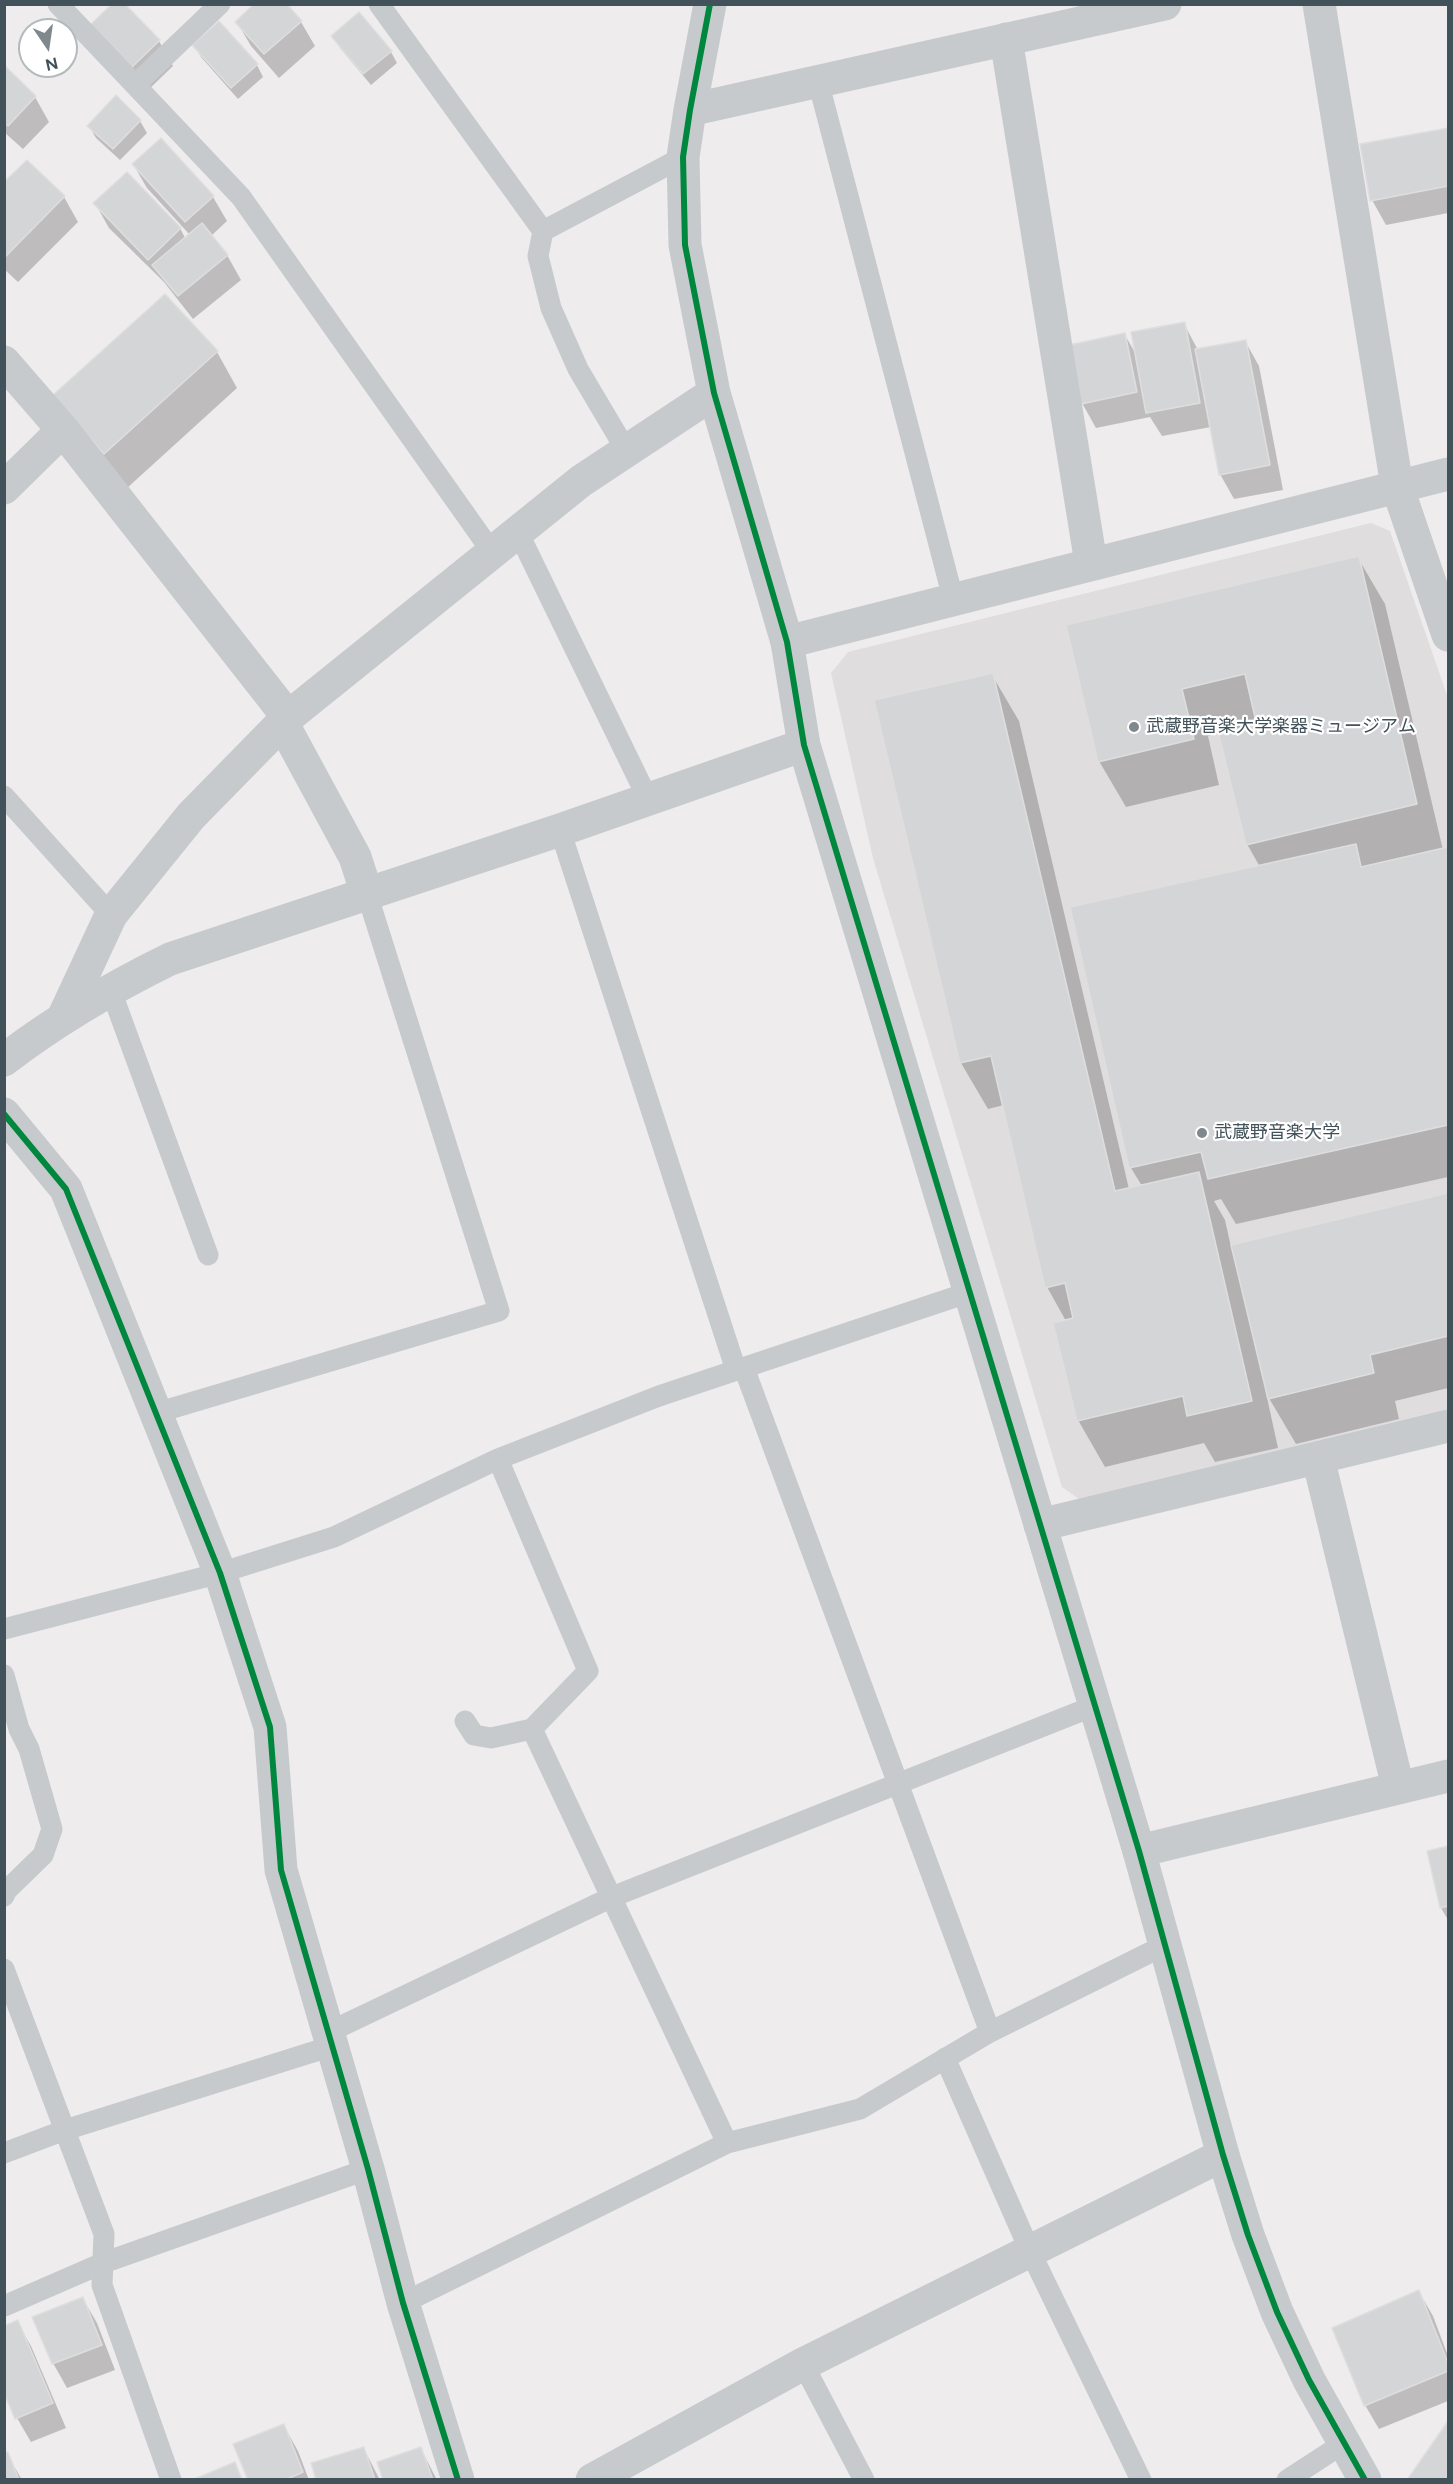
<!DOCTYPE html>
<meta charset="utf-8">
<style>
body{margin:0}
#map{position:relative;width:1453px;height:2484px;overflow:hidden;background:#eeecec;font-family:Figtree,sans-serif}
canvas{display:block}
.frame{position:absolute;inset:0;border:6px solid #42525a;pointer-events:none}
.north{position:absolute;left:18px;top:18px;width:60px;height:60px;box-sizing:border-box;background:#fff;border:2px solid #b3babd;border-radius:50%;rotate:167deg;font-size:16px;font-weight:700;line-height:24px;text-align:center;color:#42525a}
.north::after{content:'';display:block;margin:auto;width:21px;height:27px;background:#7e888d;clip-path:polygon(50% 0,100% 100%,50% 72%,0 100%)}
</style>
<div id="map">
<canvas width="1453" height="2484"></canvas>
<div class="frame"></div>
<div class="north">N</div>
</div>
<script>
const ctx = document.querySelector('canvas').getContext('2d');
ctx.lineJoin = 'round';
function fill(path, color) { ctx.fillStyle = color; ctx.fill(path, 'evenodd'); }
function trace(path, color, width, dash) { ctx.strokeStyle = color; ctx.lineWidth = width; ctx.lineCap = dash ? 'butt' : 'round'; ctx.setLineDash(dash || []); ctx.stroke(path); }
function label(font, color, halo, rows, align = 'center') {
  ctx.font = font + ' Figtree,"Noto Sans JP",sans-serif'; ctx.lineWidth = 4.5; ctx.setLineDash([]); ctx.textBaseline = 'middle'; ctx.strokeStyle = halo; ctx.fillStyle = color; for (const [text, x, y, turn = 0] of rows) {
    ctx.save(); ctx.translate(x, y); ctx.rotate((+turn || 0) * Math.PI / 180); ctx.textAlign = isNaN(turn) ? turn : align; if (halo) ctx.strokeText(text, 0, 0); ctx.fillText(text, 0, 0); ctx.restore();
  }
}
fill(new Path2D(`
 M 1371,523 L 1390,531 L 1448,698 L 1448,1409 L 1079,1499 L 1062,1487 L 873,858 L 831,673 L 848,652 Z`), '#dfddde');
fill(new Path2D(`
 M 123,4 L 159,41 L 173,66 L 145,93 L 105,51 Z
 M 237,22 L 301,22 L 315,46 L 279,78 L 251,46 Z
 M 333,36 L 391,52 L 397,63 L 371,85 L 340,48 Z
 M 194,45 L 257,65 L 263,77 L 238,99 L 201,57 Z
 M 4,67 L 35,97 L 49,122 L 23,149 L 4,132 Z
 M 140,121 L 147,133 L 120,160 L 96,138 L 89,126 Z
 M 1448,129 L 1448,213 L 1386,225 L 1372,200 L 1361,146 Z
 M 161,140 L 213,197 L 227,221 L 211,236 L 227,255 L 241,280 L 193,319 L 164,282 L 109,228 L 95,203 L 180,228 L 185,238 L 190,235 L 147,188 L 133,164 Z
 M 4,185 L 64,197 L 78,222 L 18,282 L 4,269 Z
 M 165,296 L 217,352 L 237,388 L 126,489 L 74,432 Z
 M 1184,324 L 1198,350 L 1245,341 L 1259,366 L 1283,490 L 1234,499 L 1220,474 L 1211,427 L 1162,436 L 1150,417 L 1096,428 L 1082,403 L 1125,335 L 1137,356 Z
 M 1358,558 L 1385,604 L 1443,850 L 1448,849 L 1448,1177 L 1236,1224 L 1221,1199 L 1214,1201 L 1225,1220 L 1231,1247 L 1448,1195 L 1448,1388 L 1395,1401 L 1399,1419 L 1296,1444 L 1266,1393 L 1278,1448 L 1215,1462 L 1204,1443 L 1105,1467 L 1078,1420 L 1066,1321 L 1047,1287 L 1004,1105 L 988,1109 L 961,1063 L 992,675 L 1019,721 L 1129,1189 L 1142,1186 L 1131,1168 L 1072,908 L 1260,867 L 1247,844 L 1259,728 L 1258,723 L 1208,736 L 1219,785 L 1126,807 L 1099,761 L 1068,627 Z
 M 1448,1848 L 1448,1920 L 1441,1908 L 1428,1852 Z
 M 1419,2292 L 1433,2316 L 1448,2356 L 1448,2401 L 1379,2429 L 1365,2405 Z
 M 83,2299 L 97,2323 L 115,2370 L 67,2388 L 53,2363 Z
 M 17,2322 L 31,2346 L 66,2428 L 31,2442 L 17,2418 Z
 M 1448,2424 L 1448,2480 L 1409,2480 Z
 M 284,2426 L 298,2451 L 309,2480 L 250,2480 Z
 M 364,2449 L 380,2480 L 317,2480 Z
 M 421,2449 L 437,2480 L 385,2480 Z
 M 7,2454 L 22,2480 L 4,2480 Z`), '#0003');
const building = new Path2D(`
 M 112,4 L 125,4 L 160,40 L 130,69 L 89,26 Z
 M 254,4 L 287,4 L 302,21 L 264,54 L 235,22 Z
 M 359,12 L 392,51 L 363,74 L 331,36 Z
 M 219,21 L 258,64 L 231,88 L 192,45 Z
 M 4,65 L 36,96 L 8,126 L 4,123 Z
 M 116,95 L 141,120 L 113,149 L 87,126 Z
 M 1448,128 L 1448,186 L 1370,201 L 1360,144 Z
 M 161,138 L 214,196 L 185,222 L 132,164 Z
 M 27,160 L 65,196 L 4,258 L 4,182 Z
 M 127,172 L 181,228 L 148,260 L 93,203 Z
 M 202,223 L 228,255 L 178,296 L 152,265 Z
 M 165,294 L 218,351 L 104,454 L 52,396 Z
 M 1185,322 L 1200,403 L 1146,413 L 1131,332 Z
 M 1125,333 L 1137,392 L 1081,404 L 1069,345 Z
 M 1246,340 L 1270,465 L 1219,475 L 1195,349 Z
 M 1359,556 L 1417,804 L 1246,845 L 1219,735 L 1257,726 L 1245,674 L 1182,689 L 1194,739 L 1098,762 L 1066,625 Z
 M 993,673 L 1115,1191 L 1199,1172 L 1252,1401 L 1187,1416 L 1183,1396 L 1077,1421 L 1053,1323 L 1073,1318 L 1065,1283 L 1045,1288 L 991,1056 L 960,1063 L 874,700 Z
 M 1356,844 L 1361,867 L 1448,847 L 1448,1125 L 1208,1179 L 1201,1152 L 1129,1168 L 1070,907 Z
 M 1448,1193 L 1448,1336 L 1370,1355 L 1374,1373 L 1268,1399 L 1231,1245 Z
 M 1448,1846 L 1448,1906 L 1440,1908 L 1427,1851 Z
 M 1419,2290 L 1448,2363 L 1448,2371 L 1364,2406 L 1332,2328 Z
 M 83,2297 L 102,2345 L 52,2364 L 32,2317 Z
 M 18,2320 L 53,2403 L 15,2419 L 4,2393 L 4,2326 Z
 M 1448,2421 L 1448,2480 L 1407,2480 Z
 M 284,2424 L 303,2472 L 285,2480 L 248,2480 L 233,2444 Z
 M 364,2447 L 375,2480 L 316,2480 L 311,2463 Z
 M 421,2447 L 433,2480 L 383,2480 L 377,2462 Z
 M 8,2452 L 19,2480 L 4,2480 L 4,2453 Z
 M 235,2462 L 242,2480 L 192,2480 Z`);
fill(building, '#d4d5d7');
trace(building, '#dfdedf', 1.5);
trace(new Path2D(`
 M 58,4 L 135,85
 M 220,4 L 135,85 L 241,197 L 492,552
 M 379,4 L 543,231 L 683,157
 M 818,81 L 953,598
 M 543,231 L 538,256 L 551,308 L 578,369 L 626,450
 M 518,532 L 648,799
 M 4,796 L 111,915
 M 560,830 L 736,1370
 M 110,988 L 208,1255
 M 744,1368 L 990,2032
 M 156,1413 L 499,1311 L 367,894
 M 498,1459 L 588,1671 L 532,1729 L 727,2143
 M 4,1629 L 220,1573 L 334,1537 L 498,1459 L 659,1396 L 970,1292
 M 4,1675 L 19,1729 L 29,1749 L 52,1829 L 43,1855 L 6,1891 L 4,1896
 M 465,1721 L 474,1735 L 491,1738 L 532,1729
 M 4,1969 L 104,2234 L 102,2285 L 171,2480
 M 329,2032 L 612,1897 L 1094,1706
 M 945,2058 L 1030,2251 L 1141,2480
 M 4,2153 L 65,2130 L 332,2046
 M 403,2303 L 727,2143 L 860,2109 L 990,2032 L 1165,1945
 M 4,2306 L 103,2263 L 368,2169
 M 803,2364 L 864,2480
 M 1287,2480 L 1344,2443`), '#c6cacc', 21);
trace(new Path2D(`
 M 710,4 L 690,110 L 683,157 L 685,245 L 714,393 L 787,642 L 1448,474
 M 1319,4 L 1397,486 L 1448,635
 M 1006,39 L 1091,563
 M 690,110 L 1165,4
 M 4,362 L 63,430 L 288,717
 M 4,488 L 63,430
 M 283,724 L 355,857 L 367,894
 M 63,1018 L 111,915 L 191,816 L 288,717 L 581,481 L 714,393
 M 4,1114 L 66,1189 L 220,1573 L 270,1727 L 281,1870 L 368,2169 L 403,2303 L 458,2480
 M 1318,1458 L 1398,1787
 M 1040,1525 L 1448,1426
 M 1139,1851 L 1448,1776
 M 592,2480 L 803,2364 L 1223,2155`), '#c6cacc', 33);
trace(new Path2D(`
 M 787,642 L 804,745 L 1139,1851 L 1223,2155 L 1248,2235 L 1277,2312 L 1309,2380 L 1365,2480
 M 4,1060 C 56,1020 111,988 170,959 L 560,830 L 804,745`), '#c6cacc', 33);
trace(new Path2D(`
 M 710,4 L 690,110 L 683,157 L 685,245 L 714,393 L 787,642 L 804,745 L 1139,1851 L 1223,2155 L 1248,2235 L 1277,2312 L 1309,2380 L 1365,2480
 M 4,1114 L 66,1189 L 220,1573 L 270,1727 L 281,1870 L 368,2169 L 403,2303 L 458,2480`), '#00873e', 6);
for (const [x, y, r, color] of [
 [1134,727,6,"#7e888d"],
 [1202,1133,6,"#7e888d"]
]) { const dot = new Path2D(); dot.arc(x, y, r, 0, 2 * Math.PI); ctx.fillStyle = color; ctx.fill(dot); trace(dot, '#fff', 2); }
label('18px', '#42525a', '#fff', [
 ["武蔵野音楽大学楽器ミュージアム",1146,727],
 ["武蔵野音楽大学",1214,1133]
], 'left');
</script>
